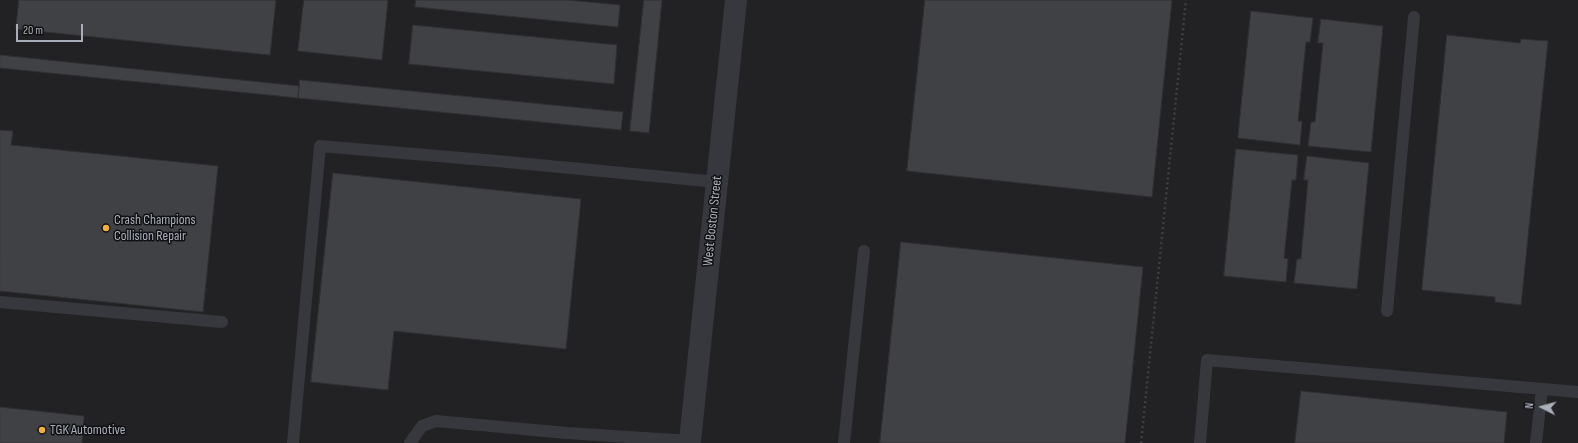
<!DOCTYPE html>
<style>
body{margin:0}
#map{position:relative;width:1578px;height:443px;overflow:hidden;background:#161618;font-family:"Sofia Sans Condensed",sans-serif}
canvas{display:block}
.north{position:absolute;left:1522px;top:387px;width:40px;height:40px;-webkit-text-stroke:3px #111113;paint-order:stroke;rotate:276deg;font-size:11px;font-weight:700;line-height:16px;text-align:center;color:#a8adb8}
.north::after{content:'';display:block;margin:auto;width:14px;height:18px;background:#a8adb8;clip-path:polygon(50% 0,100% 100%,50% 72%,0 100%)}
.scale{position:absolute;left:16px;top:24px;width:67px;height:18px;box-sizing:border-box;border:2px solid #a8adb8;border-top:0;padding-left:5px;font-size:12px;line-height:14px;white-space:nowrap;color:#a8adb8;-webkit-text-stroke:3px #111113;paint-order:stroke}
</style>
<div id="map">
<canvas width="1578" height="443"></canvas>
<div class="north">N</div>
<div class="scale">20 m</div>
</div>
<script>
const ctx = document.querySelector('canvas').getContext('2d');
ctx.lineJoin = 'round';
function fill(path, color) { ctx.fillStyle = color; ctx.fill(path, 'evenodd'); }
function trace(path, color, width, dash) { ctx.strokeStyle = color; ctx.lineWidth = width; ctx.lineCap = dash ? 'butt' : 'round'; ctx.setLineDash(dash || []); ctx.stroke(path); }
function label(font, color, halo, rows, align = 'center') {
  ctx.font = font + ' "Sofia Sans Condensed",sans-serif'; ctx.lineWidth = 3; ctx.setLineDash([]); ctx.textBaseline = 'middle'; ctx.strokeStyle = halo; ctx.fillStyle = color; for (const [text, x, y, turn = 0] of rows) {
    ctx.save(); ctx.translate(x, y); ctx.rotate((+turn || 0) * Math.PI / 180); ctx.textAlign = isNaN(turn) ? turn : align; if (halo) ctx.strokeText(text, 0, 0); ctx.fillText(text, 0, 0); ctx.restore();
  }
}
fill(new Path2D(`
 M 0,0 L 1578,0 L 1578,443 L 0,443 Z`), '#222225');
const building = new Path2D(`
 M 19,0 L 276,0 L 270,55 L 16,29 Z
 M 304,0 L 388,0 L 382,60 L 298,51 Z
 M 416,0 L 567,0 L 620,5 L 618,27 L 415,7 Z
 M 644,0 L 662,0 L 649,133 L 630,131 Z
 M 925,0 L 1172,0 L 1152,197 L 907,171 Z
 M 1251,11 L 1313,18 L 1310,42 L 1306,42 L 1298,121 L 1302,121 L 1300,145 L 1238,138 Z
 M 1321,19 L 1383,26 L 1371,152 L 1308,146 L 1311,122 L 1315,122 L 1323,43 L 1318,43 Z
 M 413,25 L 617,45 L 614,84 L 409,64 Z
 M 1447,35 L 1520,43 L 1521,39 L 1548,41 L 1521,305 L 1495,302 L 1495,297 L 1422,290 Z
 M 0,55 L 299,86 L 298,98 L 0,68 Z
 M 300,80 L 623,112 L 621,130 L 298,98 Z
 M 0,130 L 13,131 L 11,145 L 218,166 L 203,312 L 0,291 Z
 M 1236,149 L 1298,155 L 1296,180 L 1292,180 L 1284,258 L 1288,259 L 1286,282 L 1224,276 Z
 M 1307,156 L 1369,163 L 1357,289 L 1294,283 L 1297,259 L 1301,259 L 1308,180 L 1304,180 Z
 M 333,173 L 581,199 L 566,349 L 394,331 L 388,390 L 311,382 Z
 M 901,242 L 1143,267 L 1125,443 L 880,443 Z
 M 1301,391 L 1507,412 L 1504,443 L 1295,443 Z
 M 0,407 L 84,416 L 82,443 L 0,443 Z`);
fill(building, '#404145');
trace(building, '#303034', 1);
trace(new Path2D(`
 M 1141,443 L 1186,0`), '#3d3f44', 2.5, [2, 3]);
trace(new Path2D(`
 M 0,302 L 222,322
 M 1387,311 L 1414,17
 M 293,443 L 320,146 L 497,161 L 717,182
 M 410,443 L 422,426 L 436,421 L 567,433 L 690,441
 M 844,443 L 864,251
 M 1200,443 L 1207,360 L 1578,392
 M 1536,443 L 1542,389`), '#37383d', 12);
trace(new Path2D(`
 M 690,441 L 736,0`), '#37383d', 22);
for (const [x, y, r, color] of [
 [106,228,4,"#f2b134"],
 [42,430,4,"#f2b134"]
]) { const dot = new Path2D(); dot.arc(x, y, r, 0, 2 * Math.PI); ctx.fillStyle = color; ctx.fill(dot); trace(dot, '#111113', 1.5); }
label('14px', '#a8adb8', '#111113', [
 ["Crash Champions",114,220],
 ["Collision Repair",114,236],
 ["TGK Automotive",50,430]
], 'left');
label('14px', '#a8adb8', '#111113', [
 ["West Boston Street",713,221,-84]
]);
</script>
